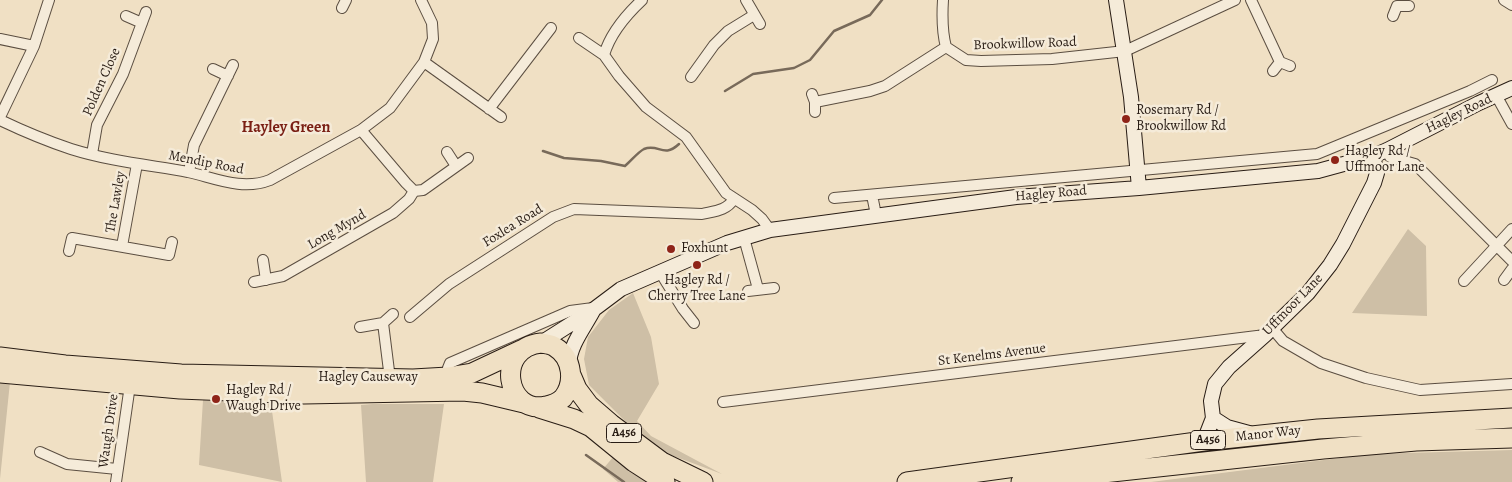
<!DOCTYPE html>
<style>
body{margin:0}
canvas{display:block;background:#f0e0c4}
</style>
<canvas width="1512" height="482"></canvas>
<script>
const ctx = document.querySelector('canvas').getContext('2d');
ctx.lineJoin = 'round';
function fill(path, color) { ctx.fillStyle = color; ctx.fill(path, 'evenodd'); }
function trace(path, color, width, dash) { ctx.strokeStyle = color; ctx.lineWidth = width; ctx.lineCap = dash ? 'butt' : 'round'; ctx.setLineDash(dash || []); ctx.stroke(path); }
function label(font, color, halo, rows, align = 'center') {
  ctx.font = font + ' Alegreya,serif'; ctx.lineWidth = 5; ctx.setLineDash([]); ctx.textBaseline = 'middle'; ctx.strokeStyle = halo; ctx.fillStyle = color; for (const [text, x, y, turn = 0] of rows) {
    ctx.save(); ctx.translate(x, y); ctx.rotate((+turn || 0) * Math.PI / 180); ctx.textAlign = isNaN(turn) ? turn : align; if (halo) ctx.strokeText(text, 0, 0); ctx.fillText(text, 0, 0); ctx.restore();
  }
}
fill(new Path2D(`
 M 1408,229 L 1426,246 L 1427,316 L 1352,313 Z
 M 633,293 L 651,337 L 659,384 L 637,421 L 651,436 L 722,474 L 668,454 L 638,434 L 589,385 L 584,359 L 588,337 L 609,310 Z
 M 0,381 L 10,382 L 0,479 Z
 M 203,400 L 271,404 L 282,482 L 199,465 Z
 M 373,404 L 444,404 L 433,482 L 366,482 L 361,405 Z
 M 1512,450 L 1512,482 L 1151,482 L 1371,454 Z
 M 614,456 L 649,482 L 618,482 L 603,469 Z`), '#cebfa6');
trace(new Path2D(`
 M 725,91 L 753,74 L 794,68 L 810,60 L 834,31 L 870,15 L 882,0
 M 543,151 L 564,158 L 601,161 L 625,166 C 631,161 638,152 644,149 C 659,143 663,159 679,144
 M 586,455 L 624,482`), '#786a5a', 2.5);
const street = new Path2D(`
 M 642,0 C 626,15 610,34 604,55 L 619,76 L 646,107 L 686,137 L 726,193 L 752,210 L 762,219 L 770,230
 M 746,0 L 760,24
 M 943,0 C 942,16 942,32 946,47 L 966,60 L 981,61 L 1052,59 L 1125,51 L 1235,0
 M 1251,0 L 1280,62
 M 1504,0 L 1512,5
 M 342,8 L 346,0
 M 126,16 L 142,23
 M 1393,16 L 1397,6 L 1409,6
 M 579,38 L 604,55
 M 0,39 L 34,46
 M 424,62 L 501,117
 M 213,69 L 228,76
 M 1273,71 L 1280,62 L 1290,66
 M 691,77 L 714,45 L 728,31 L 754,15
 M 812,94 L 815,102 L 815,112
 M 1496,95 L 1512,124
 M 815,102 L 870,91 L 885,86 L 946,47
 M 489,109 L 551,28
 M 0,117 L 34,46 L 49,0
 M 0,120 C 23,131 47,141 71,149 C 109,161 149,165 188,172 C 215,178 242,191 270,180 L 361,130 L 390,108 L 424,62 L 433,39 L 432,23 L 421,0
 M 1387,150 L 1390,157 L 1415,164 L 1512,261
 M 447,152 L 456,166
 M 92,154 L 97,125 L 123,74 L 146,12
 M 189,172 L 194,145 L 233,65
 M 414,191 L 423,190 L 468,158
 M 872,195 L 876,215
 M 834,198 L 1317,154 L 1470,91 L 1492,80
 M 744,238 L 758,289
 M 122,246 L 137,164
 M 69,251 L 72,238 L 169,255 L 172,242
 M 263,260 L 266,280
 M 660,272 L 683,309 L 694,323
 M 1504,280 L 1512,269
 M 1464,281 L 1512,229
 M 254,282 L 283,276 L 393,213 L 409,199 L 414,191 L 406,183 L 361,130
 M 748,291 L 774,288
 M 410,317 L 449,284 L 553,217 L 574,209 L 702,214 C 715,211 726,211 734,199
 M 383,323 L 393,314
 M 360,327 L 383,323 L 390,379
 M 1272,328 L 1283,341 L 1321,363 L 1366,378 L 1420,390 L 1512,384
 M 448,377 L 448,368 L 450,363 L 570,311 L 593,308
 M 723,402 L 1265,335
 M 40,452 L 67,464 L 117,469
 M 116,482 L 130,385`);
const secondary = new Path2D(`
 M 1116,0 L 1131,97 L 1139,188
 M 541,343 L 593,310 L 621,289 L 727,243 L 770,230 L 1016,197 L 1139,188 L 1318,171 L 1373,156 L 1387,150 L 1479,103 L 1512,88
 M 569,364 C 570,345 584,328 593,311
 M 1213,418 L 1227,427 L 1249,433
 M 1204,441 L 1213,418 L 1211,401 L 1215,384 L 1229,367 L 1265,335 L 1308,293 L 1330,265 L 1343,244 L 1374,183 L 1377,173 L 1373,156`);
const highway = new Path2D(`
 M 541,343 C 545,344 551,344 555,347 C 573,358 575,383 563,398 C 558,403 552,405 546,406 C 506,415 494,348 541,343 Z
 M 0,357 L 65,365 L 181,374 L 413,379 L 448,377 L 472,373 L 521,350
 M 0,373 L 180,389 L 304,394 L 463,391 L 482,393 L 524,403
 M 571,375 L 577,389 L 589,405 L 611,424 L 662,462 L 703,482
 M 539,408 L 574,419 L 591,427 L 634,462 L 665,482
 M 907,482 L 1204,441 L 1318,429 L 1512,418
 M 1021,482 L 1323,449 L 1416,441 L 1512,438`);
trace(street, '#5b4e41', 12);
trace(secondary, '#291d15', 16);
trace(highway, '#291d15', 21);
trace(street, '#f5ebd9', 10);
trace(secondary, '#f5ebd9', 14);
trace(highway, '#f0e0c4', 19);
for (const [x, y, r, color] of [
 [1126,119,5,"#8f2418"],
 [1335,160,5,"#8f2418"],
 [671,249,5,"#8f2418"],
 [697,265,5,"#8f2418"],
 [216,399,5,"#8f2418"]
]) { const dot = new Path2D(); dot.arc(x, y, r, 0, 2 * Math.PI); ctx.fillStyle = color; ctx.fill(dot); trace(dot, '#f5ebd9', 2); }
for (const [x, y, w] of [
 [624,433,35],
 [1208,440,35]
]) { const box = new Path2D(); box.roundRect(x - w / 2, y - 9.5, w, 19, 4); ctx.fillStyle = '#f5ebd9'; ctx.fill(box); trace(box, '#291d15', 1); }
label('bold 12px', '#291d15', null, [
 ["A456",624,433],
 ["A456",1208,440]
]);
label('14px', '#291d15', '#f5ebd9', [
 ["Brookwillow Road",1025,44,-2],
 ["Polden Close",102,82,-66],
 ["Hagley Road",1459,114,-26],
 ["Mendip Road",206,163,11],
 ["Hagley Road",1051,194,-5],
 ["The Lawley",116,202,-80],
 ["Foxlea Road",513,226,-32],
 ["Long Mynd",337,230,-30],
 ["Uffmoor Lane",1293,305,-46],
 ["St Kenelms Avenue",992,355,-7],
 ["Hagley Causeway",368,378],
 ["Waugh Drive",109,431,-82],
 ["Manor Way",1268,434,-6]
]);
label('14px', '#291d15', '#f5ebd9', [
 ["Rosemary Rd /",1136,111],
 ["Brookwillow Rd",1136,127],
 ["Hagley Rd /",1345,152],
 ["Uffmoor Lane",1345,168],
 ["Foxhunt",681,249],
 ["Hagley Rd /",697,281,"center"],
 ["Cherry Tree Lane",697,297,"center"],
 ["Hagley Rd /",226,391],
 ["Waugh Drive",226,407]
], 'left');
label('bold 16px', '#7a1f14', '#f5ebd9', [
 ["Hayley Green",286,128]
]);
</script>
